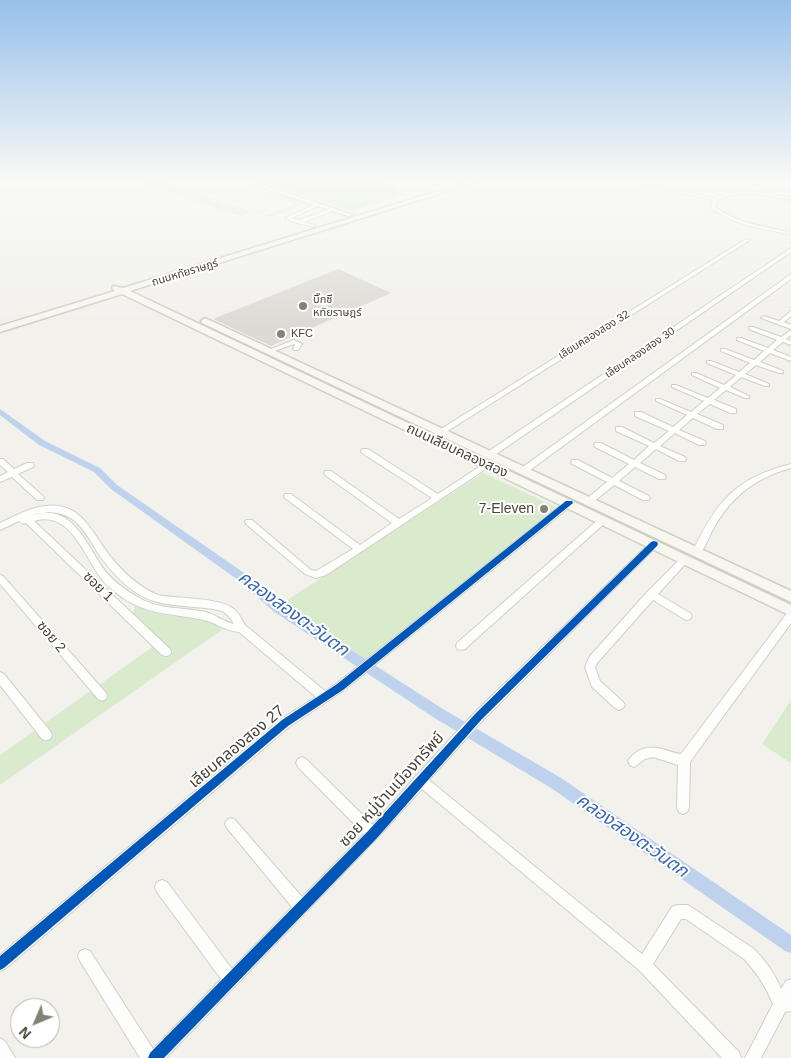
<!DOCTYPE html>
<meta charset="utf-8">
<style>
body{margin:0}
#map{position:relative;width:791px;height:1058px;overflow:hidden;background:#f2f1ec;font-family:Arial,sans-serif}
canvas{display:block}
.north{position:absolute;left:10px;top:998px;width:50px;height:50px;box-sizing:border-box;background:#fff;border:1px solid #b6b4af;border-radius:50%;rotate:225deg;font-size:14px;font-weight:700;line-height:20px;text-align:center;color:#484438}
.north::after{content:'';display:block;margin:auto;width:18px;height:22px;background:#848177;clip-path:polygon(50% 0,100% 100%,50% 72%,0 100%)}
</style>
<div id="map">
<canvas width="791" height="1058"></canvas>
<div class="north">N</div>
</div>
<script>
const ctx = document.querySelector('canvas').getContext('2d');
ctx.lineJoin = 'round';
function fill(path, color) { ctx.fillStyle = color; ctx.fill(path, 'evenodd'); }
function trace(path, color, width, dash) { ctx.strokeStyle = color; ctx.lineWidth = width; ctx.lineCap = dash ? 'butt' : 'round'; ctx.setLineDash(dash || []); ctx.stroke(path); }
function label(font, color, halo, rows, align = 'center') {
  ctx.font = font + ' Arial,"Noto Sans Thai",sans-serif'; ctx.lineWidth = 4; ctx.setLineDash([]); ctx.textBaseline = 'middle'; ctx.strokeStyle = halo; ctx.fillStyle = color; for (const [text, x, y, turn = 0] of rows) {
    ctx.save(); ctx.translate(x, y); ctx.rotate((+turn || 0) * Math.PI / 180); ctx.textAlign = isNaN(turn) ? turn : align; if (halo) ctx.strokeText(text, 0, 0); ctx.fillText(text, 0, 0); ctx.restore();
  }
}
fill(new Path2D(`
 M 269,191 L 306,203 L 272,217 L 251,212 L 241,216 L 218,209 L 230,204 L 267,215 L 295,204 L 279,198 L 273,200 L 260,196 Z`), '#e5e4da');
fill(new Path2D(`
 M 133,179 L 159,179 L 230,204 L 218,209 Z
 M 249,179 L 382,179 L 378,181 L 393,185 L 392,186 L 398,188 L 392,191 L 405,194 L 352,211 Z
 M 483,473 L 556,507 L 368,667 L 281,604 Z
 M 135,606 L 205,619 L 223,629 L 0,785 L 0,755 L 151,648 L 153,640 L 133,614 Z
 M 791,700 L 791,763 L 762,744 Z`), '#daebcd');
fill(new Path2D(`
 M 0,409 L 45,441 L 100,468 L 117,485 L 250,577 L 281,605 L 443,709 L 561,778 L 791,935 L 791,953 L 785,951 L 551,788 L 433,717 L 273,611 L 242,583 L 111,489 L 94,472 L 39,445 L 0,415 Z`), '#bfd2ed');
fill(new Path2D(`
 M 338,269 L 391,293 L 271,346 L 213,319 Z`), '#dbdad4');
const minor = new Path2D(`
 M 448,179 L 455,179 L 461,181 L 459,182 Z
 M 623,179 L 630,179 L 714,198 C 739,186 766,193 791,198 L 791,200 C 767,196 740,188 717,200 L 715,207 C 737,223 764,227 791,232 L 791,234 C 763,230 735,225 711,208 L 713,200 Z
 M 318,203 L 320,205 L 291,218 L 299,220 L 334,208 L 334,210 L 304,222 L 315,225 L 315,227 L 297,223 L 285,218 Z
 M 746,239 L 750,240 L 443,434 L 437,434 L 436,432 Z
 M 791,248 L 791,252 L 492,457 L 486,457 L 485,455 L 486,453 Z
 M 791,274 L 791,279 L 526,473 L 520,473 L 519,471 L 520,469 Z
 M 791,311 L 791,316 L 784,322 L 791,325 L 791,329 L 761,318 L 764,316 L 779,321 Z
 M 749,327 L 753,327 L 781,337 L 791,330 L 791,335 L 786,339 L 791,341 L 791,345 L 783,342 L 773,350 L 791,357 L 791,361 L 770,353 L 760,362 L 783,371 L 783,373 L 779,373 L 756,365 L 745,374 L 769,384 L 769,386 L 765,386 L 741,377 L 730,387 L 749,396 L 749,398 L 745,398 L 726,390 L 714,400 L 736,409 L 736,413 L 730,413 L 710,404 L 697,414 L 723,425 L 723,429 L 717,429 L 693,418 L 679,430 L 705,441 L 706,443 L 705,445 L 699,445 L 675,433 L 660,446 L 685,457 L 686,459 L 685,461 L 679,461 L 656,449 L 640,463 L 665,475 L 666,477 L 665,479 L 659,479 L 635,467 L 619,481 L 649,496 L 650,498 L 649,500 L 643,500 L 614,485 L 591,504 L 585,504 L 584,502 L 585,500 L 607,482 L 572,464 L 571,462 L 572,460 L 578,460 L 612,478 L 629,464 L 595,447 L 594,445 L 595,443 L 601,443 L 634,460 L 649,446 L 616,431 L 616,427 L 622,427 L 654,443 L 669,431 L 635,416 L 635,412 L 641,412 L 673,427 L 687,415 L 656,401 L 656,399 L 660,399 L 691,412 L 704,401 L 672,387 L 672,385 L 676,385 L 708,398 L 720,388 L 692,375 L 692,373 L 696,373 L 724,385 L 736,375 L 707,363 L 707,361 L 711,361 L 739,372 L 750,363 L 721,351 L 721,349 L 725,349 L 754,360 L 764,351 L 737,340 L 737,338 L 741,338 L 768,348 L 777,340 L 749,329 Z
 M 294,340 L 302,344 L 298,350 L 294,350 L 293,349 L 295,345 L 294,344 L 269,353 L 266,351 Z
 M 362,449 L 368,449 L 438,494 L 485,463 L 491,463 L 492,465 L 326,575 L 316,578 L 305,574 L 246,524 L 245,522 L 246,520 L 252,520 L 311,570 L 316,571 L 353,549 L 285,498 L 284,496 L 285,494 L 291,494 L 360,545 L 392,523 L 325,475 L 324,473 L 325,471 L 331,471 L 399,519 L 432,498 L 362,453 L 361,451 Z
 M 0,459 L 3,459 L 14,469 L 27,463 L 33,463 L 34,465 L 33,467 L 18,474 L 43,496 L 44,498 L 43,500 L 37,500 L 12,477 L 0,482 L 0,476 L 8,472 L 0,465 Z
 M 791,464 L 791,468 C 758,477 733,495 716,524 C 710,534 706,545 700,555 L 694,555 L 692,553 C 716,502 735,478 791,464 Z
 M 569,500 L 572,501 L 573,503 L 572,505 L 344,690 L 289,727 L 5,969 L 0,971 L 0,955 L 281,719 L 316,697 L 239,632 C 224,631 216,622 203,620 C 174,613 150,616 123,598 C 114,591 104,584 98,574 C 83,552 68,510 34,521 L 170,649 L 171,652 L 170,655 L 166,656 L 162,655 L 26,523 L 23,524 L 19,521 L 0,530 L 0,523 C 13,517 25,510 39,507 C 80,498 90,530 110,556 C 123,572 138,587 158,595 C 177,599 219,597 234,609 C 239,613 242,620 245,625 L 325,691 L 336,684 L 566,501 ZM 48,512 C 79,513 85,534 100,556 C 110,570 121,582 135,592 C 152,604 173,605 194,607 C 203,608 215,608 224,612 C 228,615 231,619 234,624 C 224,622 216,615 206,612 C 183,607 160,610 139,598 C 127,591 115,583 106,572 C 86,546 74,502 32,515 Z
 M 603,517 L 606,518 L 607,520 L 606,522 L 465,649 L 461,650 L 457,649 L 456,646 L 457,643 L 600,518 Z
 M 654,541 L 658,544 L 657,546 L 483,720 L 429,780 L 642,954 L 672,907 L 677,905 L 688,905 L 754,949 C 766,961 775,974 781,989 L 786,981 L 791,979 L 791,1011 L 785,1012 L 761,1058 L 745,1058 L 773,1004 C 766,987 757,973 744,959 L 686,919 L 681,919 L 653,964 L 739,1052 L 741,1058 L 722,1058 L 639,970 L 422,789 L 377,838 L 166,1058 L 140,1058 L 80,961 L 78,956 L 80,951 L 85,949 L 90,951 L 153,1049 L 221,979 L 157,892 L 155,887 L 157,882 L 162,880 L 167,882 L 232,969 L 292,907 L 227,828 L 225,824 L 227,820 L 231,818 L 235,820 L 302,897 L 364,834 L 298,767 L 296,763 L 298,759 L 302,757 L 306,759 L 373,825 L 416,776 L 475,712 L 651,542 Z
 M 685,556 L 688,557 L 690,559 L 688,561 L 658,594 L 690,613 L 692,616 L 690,619 L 687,620 L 684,619 L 653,600 L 598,662 L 595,667 L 600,681 L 623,702 L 625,705 L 623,708 L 619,710 L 615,708 L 592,687 L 585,667 L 590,656 L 648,591 L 682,557 Z
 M 0,575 L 3,576 L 106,693 L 107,696 L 106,699 L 102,701 L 98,699 L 0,584 Z
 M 791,611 L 791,623 L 690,762 L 689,808 L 687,812 L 683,814 L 679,812 L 677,808 L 678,765 L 653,757 L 645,759 L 634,767 L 630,765 L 628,761 C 631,756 635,753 640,750 C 655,743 667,752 681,754 L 788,612 Z
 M 0,672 L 4,674 L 50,731 L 52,735 L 50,739 L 46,740 L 42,739 L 0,685 Z
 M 0,1038 L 5,1041 L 15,1058 L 0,1058 Z`);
const tertiary = new Path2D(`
 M 237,179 L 245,179 L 353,215 L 348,216 Z`);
const secondary = new Path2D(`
 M 477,179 L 486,179 L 130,291 L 791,605 L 791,616 L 122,294 L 0,332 L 0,326 L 115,291 L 112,288 L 113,286 L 123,288 Z
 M 205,318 L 791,591 L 791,602 L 202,323 L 201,321 Z`);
trace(minor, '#d0cfc9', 2);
trace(tertiary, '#d0cfc9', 3);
trace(secondary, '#d0cfc3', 3);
fill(minor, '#fdfdfc');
fill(tertiary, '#fdfdfc');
fill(secondary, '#f7f6ef');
fill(new Path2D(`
 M 566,501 L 572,501 L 573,503 L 343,690 L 288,726 L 4,968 L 0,970 L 0,956 L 282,720 L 337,684 Z
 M 654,541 L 657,542 L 658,544 L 657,546 L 482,719 L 377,838 L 164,1058 L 148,1058 L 150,1053 L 369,830 L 476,713 L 651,542 Z`), '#0057b8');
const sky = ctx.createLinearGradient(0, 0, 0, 327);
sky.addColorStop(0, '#97c0ea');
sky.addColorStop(0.55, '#f9f9f6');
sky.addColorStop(1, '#f9f9f600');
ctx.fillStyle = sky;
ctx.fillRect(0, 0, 791, 327);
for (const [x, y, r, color] of [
 [303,306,5,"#848177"],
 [281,334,5,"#848177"],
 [544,509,5,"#848177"]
]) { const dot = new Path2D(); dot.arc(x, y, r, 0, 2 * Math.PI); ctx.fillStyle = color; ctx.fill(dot); trace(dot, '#fff', 2); }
label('11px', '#484438', '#fff', [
 ["ถนนหทัยราษฎร์",185,273,-17],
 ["เลียบคลองสอง 32",594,335,-32],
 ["เลียบคลองสอง 30",640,353,-34]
]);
label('11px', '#484438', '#fff', [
 ["บิ๊กซี",313,300],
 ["หทัยราษฎร์",313,313],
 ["KFC",291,334]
], 'left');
label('14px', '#484438', '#fff', [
 ["ถนนเลียบคลองสอง",457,451,25],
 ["ซอย 1",98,587,44],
 ["ซอย 2",51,637,50]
]);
label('14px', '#484438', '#fff', [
 ["7-Eleven",534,509]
], 'right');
label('16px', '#484438', '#fff', [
 ["เลียบคลองสอง 27",237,747,-40],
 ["ซอย หมู่บ้านเมืองทรัพย์",392,790,-48]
]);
label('italic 18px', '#3566b0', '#fff', [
 ["คลองสองตะวันตก",293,614,36],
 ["คลองสองตะวันตก",632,836,35]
]);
</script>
